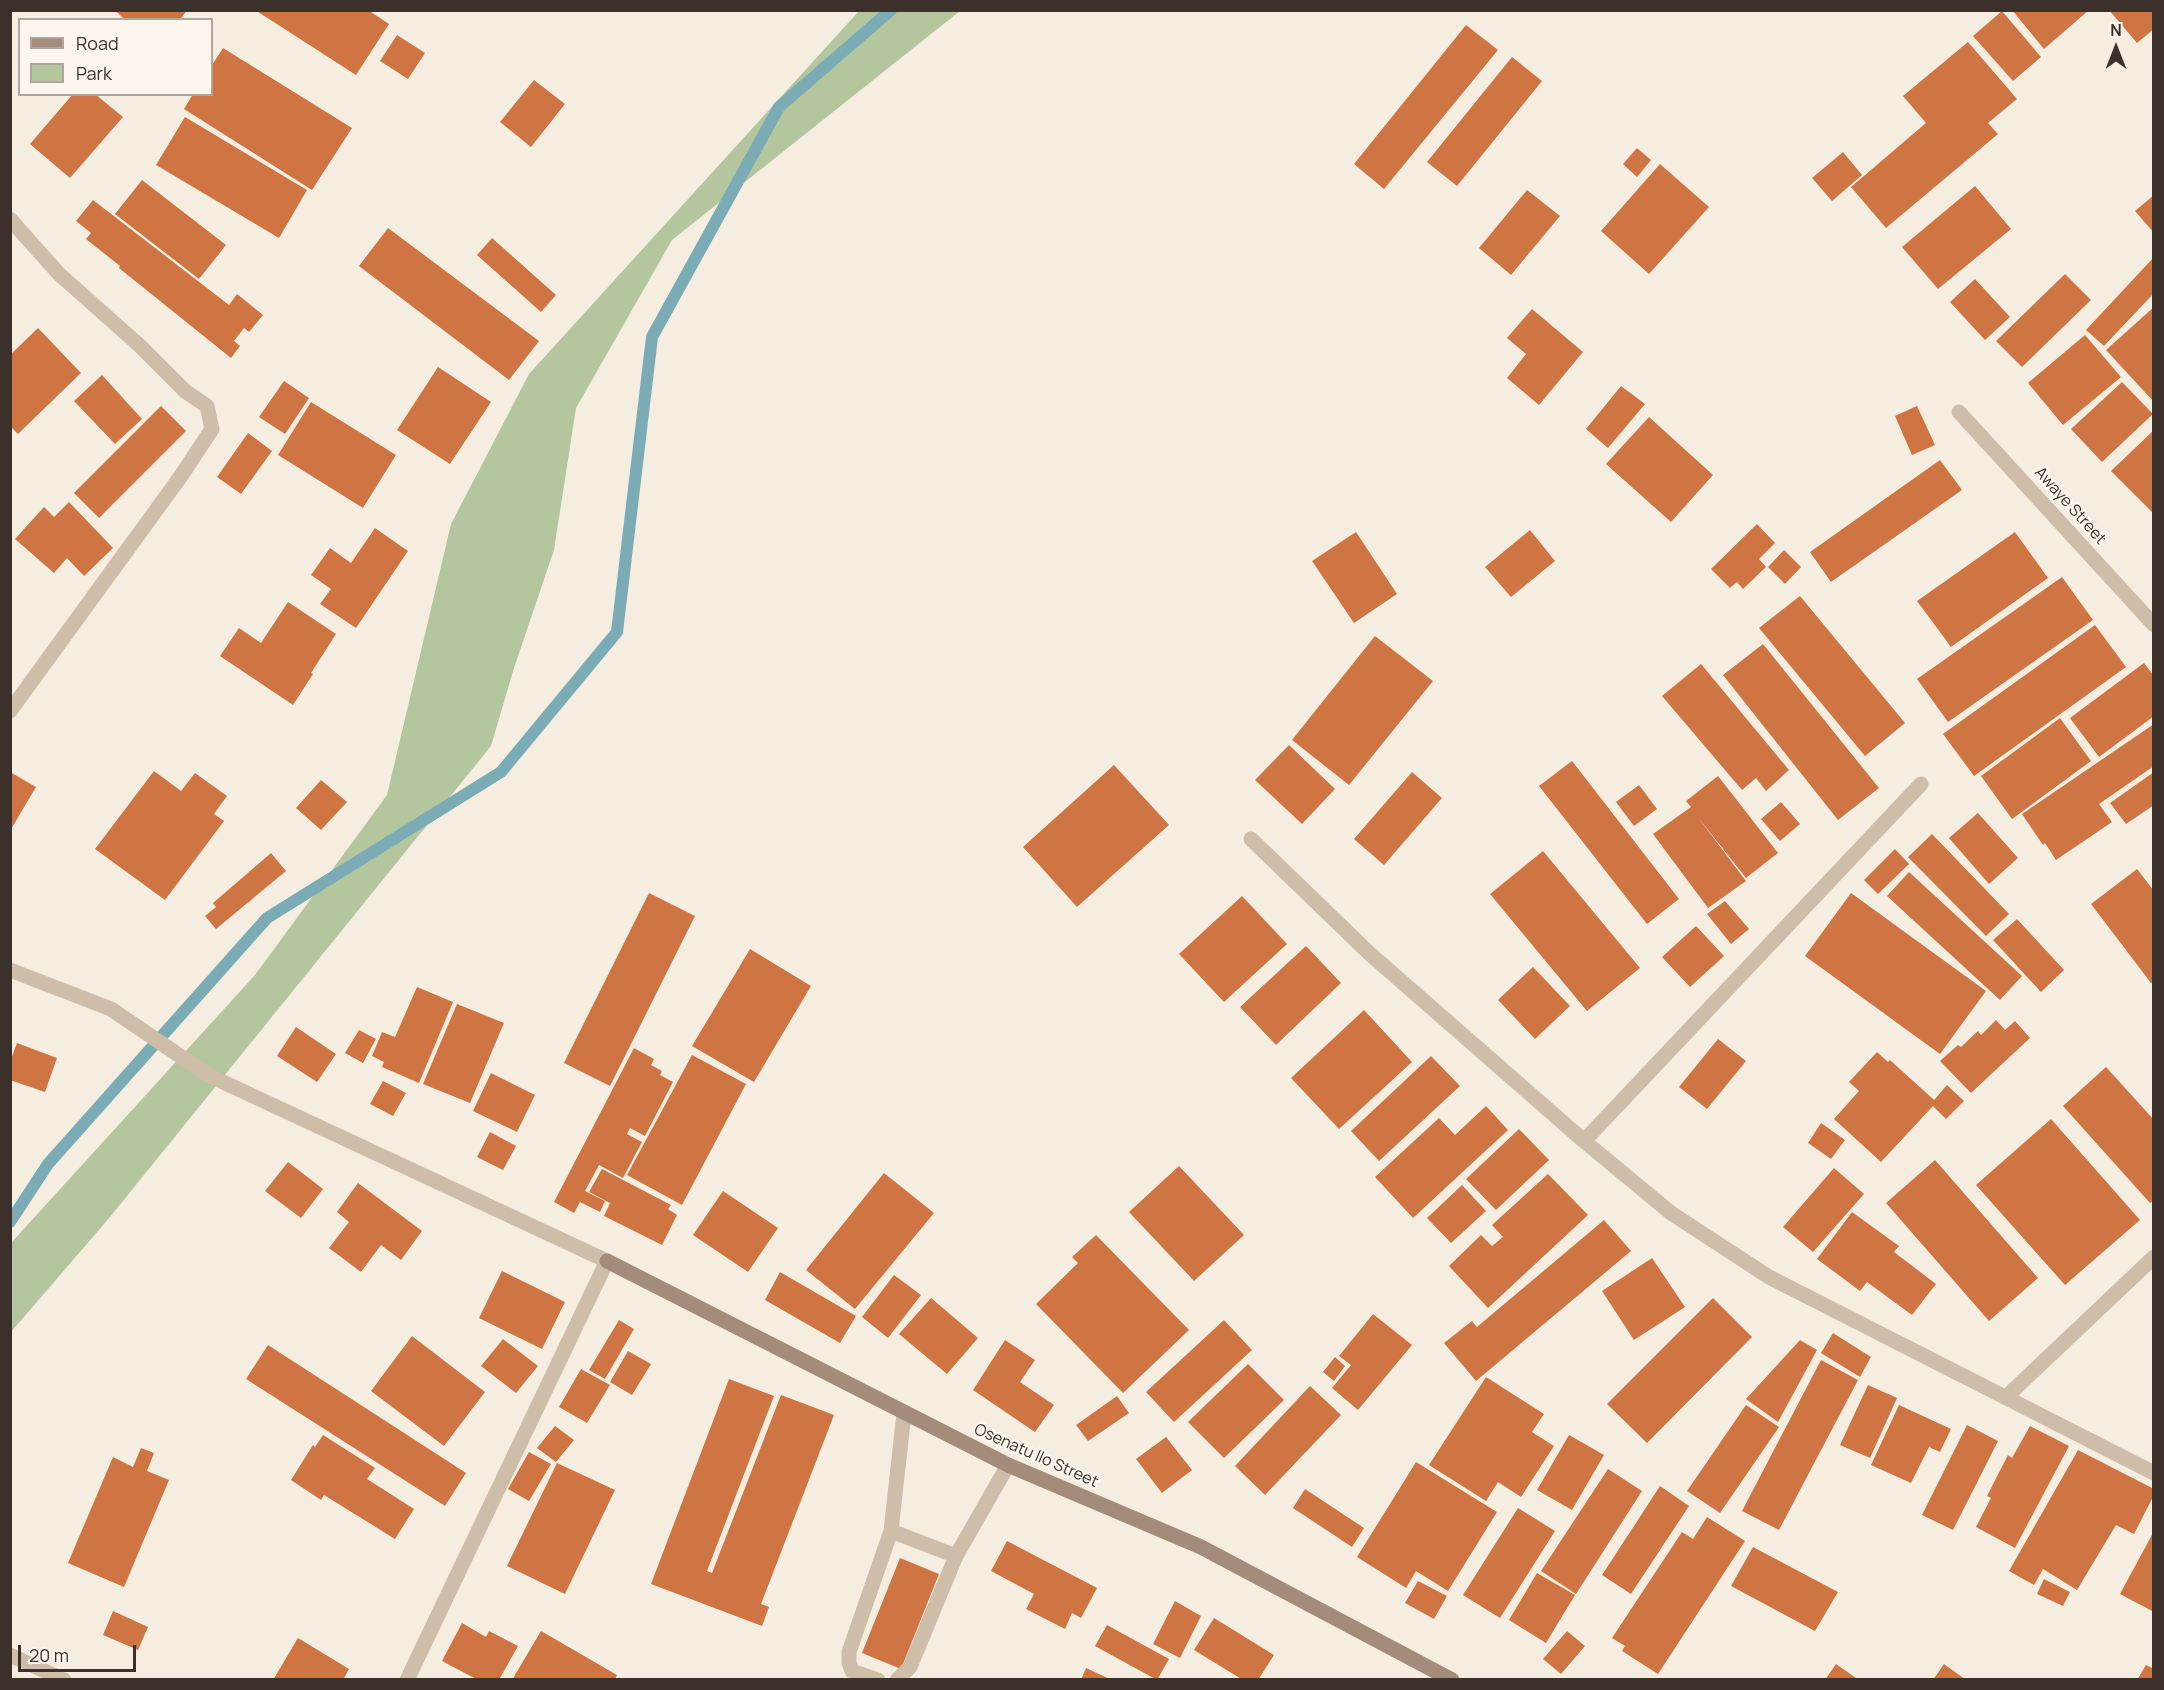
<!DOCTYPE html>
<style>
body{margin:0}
#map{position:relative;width:2164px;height:1690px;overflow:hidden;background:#f5eddf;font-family:Manrope,sans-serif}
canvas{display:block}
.frame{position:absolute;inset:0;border:12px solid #3b312a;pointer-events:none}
.legend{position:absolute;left:18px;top:18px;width:195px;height:78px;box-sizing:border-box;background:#fcf6ec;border:2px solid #afa79e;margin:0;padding:8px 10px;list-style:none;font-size:18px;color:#3b312a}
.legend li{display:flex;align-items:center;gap:12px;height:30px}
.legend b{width:30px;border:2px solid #afa79e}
.north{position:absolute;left:2086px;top:18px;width:60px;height:60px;-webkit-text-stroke:4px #fcf6ec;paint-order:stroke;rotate:0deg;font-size:16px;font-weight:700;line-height:24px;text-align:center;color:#3b312a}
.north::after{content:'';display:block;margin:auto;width:21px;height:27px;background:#3b312a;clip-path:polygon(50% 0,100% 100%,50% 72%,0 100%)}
.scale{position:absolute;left:18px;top:1645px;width:118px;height:27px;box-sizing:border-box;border:3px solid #3b312a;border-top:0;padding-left:8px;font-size:18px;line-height:21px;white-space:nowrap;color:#3b312a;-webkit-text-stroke:4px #fcf6ec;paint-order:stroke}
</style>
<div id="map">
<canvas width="2164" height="1690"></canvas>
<div class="frame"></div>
<ul class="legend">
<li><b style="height:8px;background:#a38d7a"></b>Road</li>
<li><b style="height:16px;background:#b4c69d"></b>Park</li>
</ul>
<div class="north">N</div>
<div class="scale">20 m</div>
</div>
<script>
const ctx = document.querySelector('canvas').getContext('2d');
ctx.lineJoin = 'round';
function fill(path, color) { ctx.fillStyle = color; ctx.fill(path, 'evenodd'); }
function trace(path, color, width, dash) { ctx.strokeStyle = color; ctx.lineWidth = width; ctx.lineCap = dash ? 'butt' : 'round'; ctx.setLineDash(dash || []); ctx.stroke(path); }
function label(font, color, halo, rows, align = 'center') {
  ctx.font = font + ' Manrope,sans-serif'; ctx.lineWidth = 5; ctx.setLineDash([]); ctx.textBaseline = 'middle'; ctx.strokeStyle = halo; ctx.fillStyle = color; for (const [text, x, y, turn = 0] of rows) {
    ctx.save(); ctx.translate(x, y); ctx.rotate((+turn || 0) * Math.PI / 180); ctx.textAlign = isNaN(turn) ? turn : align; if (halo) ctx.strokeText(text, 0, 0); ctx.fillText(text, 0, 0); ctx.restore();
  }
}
fill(new Path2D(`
 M 859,11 L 960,11 L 672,240 L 576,408 L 554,550 L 514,668 L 491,746 L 110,1217 L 11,1332 L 11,1243 L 255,975 L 387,795 L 451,524 L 529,374 Z`), '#b4c69d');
trace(new Path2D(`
 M 10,1222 L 48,1164 L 267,918 L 501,772 L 617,632 L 652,337 L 779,107 L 891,10`), '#7bacb5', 12);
fill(new Path2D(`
 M 115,10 L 187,10 L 180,20 L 125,20 Z
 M 255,10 L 368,10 L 389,24 L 356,75 Z
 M 2012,10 L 2089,10 L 2044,49 Z
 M 2109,10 L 2154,10 L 2154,29 L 2137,43 Z
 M 2002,11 L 2041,57 L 2013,81 L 1973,36 Z
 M 1466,25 L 1498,50 L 1384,189 L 1354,164 Z
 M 397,35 L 425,53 L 408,79 L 380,61 Z
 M 1968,42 L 2017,99 L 1988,123 L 1998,134 L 1886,228 L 1851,187 L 1926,123 L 1903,96 Z
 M 223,48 L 352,128 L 312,190 L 184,109 L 193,94 L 212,94 L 212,65 Z
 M 1512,57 L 1542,81 L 1457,186 L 1427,162 Z
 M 534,80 L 565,104 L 531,147 L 500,122 Z
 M 73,94 L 95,94 L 123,117 L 70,178 L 30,144 Z
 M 185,117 L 307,190 L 279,238 L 156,165 Z
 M 1637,148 L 1651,160 L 1637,177 L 1623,164 Z
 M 1843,152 L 1862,175 L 1832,201 L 1812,178 Z
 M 1660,164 L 1709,207 L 1649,274 L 1601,231 Z
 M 142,180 L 226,245 L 199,279 L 115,214 Z
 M 1975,186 L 2011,229 L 1938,289 L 1902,247 Z
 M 1527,190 L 1560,216 L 1511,275 L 1479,248 Z
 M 2154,195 L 2154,233 L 2135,211 Z
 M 93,200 L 229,305 L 237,294 L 263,315 L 249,332 L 244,328 L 234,341 L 240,346 L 231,358 L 119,268 L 120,266 L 86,239 L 91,233 L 76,221 Z
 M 388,228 L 539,341 L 509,380 L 359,266 Z
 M 492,238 L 556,295 L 541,312 L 477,255 Z
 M 2154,257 L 2154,293 L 2104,346 L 2086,330 Z
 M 2065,274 L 2091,300 L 2022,367 L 1996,341 Z
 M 1975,279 L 2010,317 L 1985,340 L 1950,302 Z
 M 2154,307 L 2154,402 L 2106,350 Z
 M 1532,309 L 1583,352 L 1539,405 L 1507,378 L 1526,354 L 1507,338 Z
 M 38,328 L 81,373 L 18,434 L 10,426 L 10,355 Z
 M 2085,335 L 2121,377 L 2063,425 L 2028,383 Z
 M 438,367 L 491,402 L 450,464 L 397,430 Z
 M 102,375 L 142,419 L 115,444 L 74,401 Z
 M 284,381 L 309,398 L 285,434 L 259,417 Z
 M 2122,382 L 2153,414 L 2102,462 L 2071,429 Z
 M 1621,386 L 1645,404 L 1608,448 L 1586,429 Z
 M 311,402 L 396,455 L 363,508 L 278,455 Z
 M 161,406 L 186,431 L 99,518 L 74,493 Z
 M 1917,406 L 1935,445 L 1912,455 L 1895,416 Z
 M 1649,417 L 1713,475 L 1671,522 L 1606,464 Z
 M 2154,430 L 2154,514 L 2111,471 Z
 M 248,433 L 272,451 L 241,494 L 217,477 Z
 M 1940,460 L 1962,490 L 1831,582 L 1810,552 Z
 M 69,502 L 113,548 L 84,576 L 67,558 L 54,573 L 15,539 L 44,507 L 54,517 Z
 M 1757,524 L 1775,543 L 1759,559 L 1766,567 L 1743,589 L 1737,582 L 1730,588 L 1711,569 Z
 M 375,528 L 408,551 L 356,628 L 320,604 L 331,589 L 311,575 L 330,548 L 351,563 Z
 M 1530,530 L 1555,561 L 1511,597 L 1485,567 Z
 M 1356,532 L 1397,594 L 1354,623 L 1312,561 Z
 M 2015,532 L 2048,578 L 1951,647 L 1917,601 Z
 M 1784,550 L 1801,567 L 1785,584 L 1768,567 Z
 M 2062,577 L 2093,620 L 1948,722 L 1917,679 Z
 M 1800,596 L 1905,723 L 1865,756 L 1759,628 Z
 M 288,602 L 336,634 L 311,673 L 313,674 L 293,705 L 220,656 L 239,628 L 261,643 Z
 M 2095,625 L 2126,667 L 1974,776 L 1943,734 Z
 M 1375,636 L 1433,681 L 1349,785 L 1292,740 Z
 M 1763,644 L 1879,788 L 1838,820 L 1723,675 Z
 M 2144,663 L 2154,676 L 2154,716 L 2099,757 L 2070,718 Z
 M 1701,664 L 1789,770 L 1766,791 L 1756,778 L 1742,790 L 1662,696 Z
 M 2060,718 L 2091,761 L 2012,819 L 1981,776 Z
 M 2154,724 L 2154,766 L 2099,804 L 2112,822 L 2056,860 L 2045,843 L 2043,845 L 2022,814 Z
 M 1289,745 L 1335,789 L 1302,824 L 1255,780 Z
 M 1572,761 L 1679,899 L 1647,924 L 1539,786 Z
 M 1114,765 L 1169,825 L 1077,907 L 1023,847 Z
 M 154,771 L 181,791 L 195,773 L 227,796 L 214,814 L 224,821 L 165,900 L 95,849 Z
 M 10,772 L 36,787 L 10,831 Z
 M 1412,772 L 1442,798 L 1384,865 L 1354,839 Z
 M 2154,772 L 2154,805 L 2126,824 L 2110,803 Z
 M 1718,776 L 1778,853 L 1746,878 L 1697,816 L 1746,881 L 1708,908 L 1653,834 L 1691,807 L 1686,801 Z
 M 321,780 L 347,802 L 321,830 L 296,808 Z
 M 1639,785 L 1657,809 L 1634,826 L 1616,802 Z
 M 1781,802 L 1800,824 L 1780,841 L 1761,819 Z
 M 1978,813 L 2018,858 L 1989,884 L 1949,838 Z
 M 1932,834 L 2009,914 L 1986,936 L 1908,857 Z
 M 1895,849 L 1909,864 L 1878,894 L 1864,880 Z
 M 1543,851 L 1640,968 L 1587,1011 L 1490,894 Z
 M 271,853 L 286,871 L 216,929 L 205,916 L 216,907 L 213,903 Z
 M 2137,869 L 2154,891 L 2154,982 L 2151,983 L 2091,904 Z
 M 1909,872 L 2022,976 L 2000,1000 L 1887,896 Z
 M 649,893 L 695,916 L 610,1086 L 564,1063 Z
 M 1851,893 L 1986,991 L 1940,1054 L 1805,956 Z
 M 1242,896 L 1287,944 L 1224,1002 L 1179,954 Z
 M 1725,901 L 1749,929 L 1731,944 L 1707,914 Z
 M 2017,919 L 2064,970 L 2041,992 L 1993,940 Z
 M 1696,926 L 1724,956 L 1690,987 L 1662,957 Z
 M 1306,946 L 1341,983 L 1276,1045 L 1240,1007 Z
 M 750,949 L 811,986 L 754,1082 L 692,1046 Z
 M 1533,967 L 1570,1006 L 1535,1039 L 1498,1000 Z
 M 417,987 L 453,1002 L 419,1083 L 382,1067 L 384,1062 L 372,1056 L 382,1032 L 395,1037 Z
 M 457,1004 L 504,1023 L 470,1103 L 423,1084 Z
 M 1364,1010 L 1412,1062 L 1339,1129 L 1291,1078 Z
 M 1996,1020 L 2005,1030 L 2015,1021 L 2030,1038 L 1971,1093 L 1940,1061 L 1958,1045 L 1961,1047 L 1978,1031 L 1981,1035 Z
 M 296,1027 L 336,1054 L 317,1082 L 277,1056 Z
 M 359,1030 L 376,1039 L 363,1063 L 345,1053 Z
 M 1718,1039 L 1746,1061 L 1707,1109 L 1679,1087 Z
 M 17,1043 L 57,1058 L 45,1092 L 10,1080 L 10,1062 Z
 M 634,1048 L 654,1059 L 651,1065 L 662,1071 L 660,1075 L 673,1082 L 645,1136 L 630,1128 L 627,1134 L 642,1142 L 623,1178 L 599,1165 L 585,1191 L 605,1201 L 600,1212 L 580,1202 L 574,1213 L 554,1202 Z
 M 1877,1052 L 1888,1062 L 1890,1060 L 1934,1100 L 1947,1085 L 1964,1101 L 1946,1119 L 1933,1106 L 1881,1162 L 1834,1119 L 1859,1091 L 1849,1082 Z
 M 692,1055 L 746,1084 L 682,1205 L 627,1175 Z
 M 1431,1056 L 1460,1086 L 1379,1161 L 1351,1131 Z
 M 2106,1067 L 2154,1120 L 2154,1200 L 2150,1203 L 2063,1106 Z
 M 491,1073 L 535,1095 L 517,1132 L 473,1111 Z
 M 383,1081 L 406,1093 L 393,1116 L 370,1104 Z
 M 1486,1106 L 1508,1130 L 1413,1218 L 1375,1177 L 1439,1118 L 1455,1135 Z
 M 2051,1119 L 2140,1220 L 2065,1285 L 1976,1185 Z
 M 1821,1123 L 1845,1140 L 1831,1159 L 1808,1143 Z
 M 1519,1129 L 1549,1160 L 1496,1210 L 1466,1179 Z
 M 490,1132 L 516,1146 L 503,1170 L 477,1157 Z
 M 1935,1160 L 2038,1278 L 1989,1321 L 1886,1203 Z
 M 288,1162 L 323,1189 L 301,1218 L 265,1191 Z
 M 1179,1166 L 1244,1235 L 1194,1281 L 1129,1212 Z
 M 1834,1168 L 1864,1194 L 1813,1252 L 1783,1227 Z
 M 602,1169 L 671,1205 L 668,1209 L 677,1215 L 662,1245 L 604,1216 L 610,1203 L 589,1192 Z
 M 884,1173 L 934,1213 L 855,1309 L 806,1270 Z
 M 1548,1174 L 1588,1215 L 1488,1308 L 1449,1266 L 1481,1235 L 1492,1246 L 1503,1237 L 1492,1225 Z
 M 358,1183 L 422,1231 L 401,1260 L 381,1245 L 361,1272 L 329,1248 L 349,1222 L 337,1212 Z
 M 1462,1185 L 1486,1211 L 1451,1243 L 1427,1218 Z
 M 723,1191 L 778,1228 L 748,1272 L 693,1235 Z
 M 1852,1212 L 1899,1246 L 1894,1252 L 1936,1284 L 1912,1315 L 1867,1282 L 1860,1291 L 1817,1259 Z
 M 1604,1220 L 1631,1251 L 1476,1381 L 1444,1343 L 1472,1321 L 1477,1327 Z
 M 1096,1235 L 1189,1330 L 1123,1393 L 1036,1304 L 1078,1263 L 1072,1257 Z
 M 1652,1258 L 1685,1307 L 1634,1340 L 1602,1291 Z
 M 502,1271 L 565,1302 L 542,1349 L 479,1318 Z
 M 780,1272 L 856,1316 L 840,1343 L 765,1300 Z
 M 894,1275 L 921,1295 L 888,1338 L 862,1317 Z
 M 931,1298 L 978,1338 L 947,1374 L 899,1334 Z
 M 1713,1298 L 1752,1337 L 1647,1443 L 1607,1404 Z
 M 1373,1314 L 1412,1345 L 1358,1410 L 1332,1388 L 1351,1365 L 1339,1356 Z
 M 619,1320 L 634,1329 L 605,1379 L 589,1370 Z
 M 1224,1320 L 1252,1350 L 1174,1422 L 1146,1392 Z
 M 1833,1333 L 1871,1357 L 1860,1377 L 1821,1353 Z
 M 412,1336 L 485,1392 L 444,1446 L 371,1391 Z
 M 503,1339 L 538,1366 L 516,1393 L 481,1366 Z
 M 1005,1340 L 1035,1360 L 1020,1382 L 1054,1405 L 1035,1432 L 973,1390 Z
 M 1800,1340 L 1817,1350 L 1778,1422 L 1746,1399 Z
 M 268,1345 L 466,1473 L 445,1506 L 246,1379 Z
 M 628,1351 L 651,1364 L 632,1395 L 610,1382 Z
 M 1335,1357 L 1345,1366 L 1334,1381 L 1323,1372 Z
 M 1821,1360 L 1858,1380 L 1779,1530 L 1742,1511 Z
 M 1248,1364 L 1284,1400 L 1224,1458 L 1188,1422 Z
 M 581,1369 L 610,1385 L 587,1423 L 559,1407 Z
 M 1486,1377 L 1544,1414 L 1532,1432 L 1554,1446 L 1521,1497 L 1498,1482 L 1486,1501 L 1429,1465 Z
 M 729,1379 L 774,1396 L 707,1571 L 712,1573 L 781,1395 L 834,1415 L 761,1604 L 769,1607 L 762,1626 L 651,1584 Z
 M 1868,1385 L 1897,1398 L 1870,1458 L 1840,1445 Z
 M 1310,1386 L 1341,1415 L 1265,1495 L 1235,1466 Z
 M 1117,1396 L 1129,1413 L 1088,1441 L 1076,1425 Z
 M 1746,1405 L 1779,1427 L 1720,1513 L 1687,1491 Z
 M 1899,1405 L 1951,1429 L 1940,1452 L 1929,1447 L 1911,1483 L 1871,1465 Z
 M 1967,1425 L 1998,1441 L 1953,1530 L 1922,1515 Z
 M 555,1426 L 574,1440 L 556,1462 L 537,1448 Z
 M 2030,1426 L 2069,1446 L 2015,1548 L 1976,1527 L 1991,1498 L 1987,1496 L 2008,1455 L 2012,1458 Z
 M 323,1435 L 375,1468 L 367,1479 L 414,1509 L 395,1539 L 324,1495 L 321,1500 L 291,1480 L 313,1445 L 315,1447 Z
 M 1569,1435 L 1604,1455 L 1572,1510 L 1537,1490 Z
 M 1166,1437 L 1192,1470 L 1162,1493 L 1136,1459 Z
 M 141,1448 L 154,1453 L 147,1471 L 169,1480 L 124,1587 L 68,1563 L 113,1457 L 133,1467 Z
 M 2078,1450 L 2154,1489 L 2154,1495 L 2134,1534 L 2116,1525 L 2077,1590 L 2043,1569 L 2034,1585 L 2009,1571 Z
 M 529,1452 L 551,1464 L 529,1501 L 508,1489 Z
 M 1416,1462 L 1497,1512 L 1448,1591 L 1416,1571 L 1406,1588 L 1357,1557 Z
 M 557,1463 L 615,1490 L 565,1594 L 507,1566 Z
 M 1608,1469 L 1642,1491 L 1576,1594 L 1541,1571 Z
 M 1660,1486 L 1689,1506 L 1631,1594 L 1602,1575 Z
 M 1305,1489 L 1364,1528 L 1352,1547 L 1293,1508 Z
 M 1518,1508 L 1555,1531 L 1500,1618 L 1463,1595 Z
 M 1707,1517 L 1745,1541 L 1658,1674 L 1622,1651 L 1625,1646 L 1612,1638 L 1682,1532 L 1693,1539 Z
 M 2154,1531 L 2154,1612 L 2120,1594 Z
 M 1007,1541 L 1097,1588 L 1081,1618 L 1072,1613 L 1065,1629 L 1026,1609 L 1034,1594 L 991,1571 Z
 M 1753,1547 L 1838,1592 L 1815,1631 L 1731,1586 Z
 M 900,1558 L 939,1574 L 901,1669 L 862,1653 Z
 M 1537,1573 L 1575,1595 L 1546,1643 L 1509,1620 Z
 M 2044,1579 L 2070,1592 L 2063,1606 L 2037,1594 Z
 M 1418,1581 L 1447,1596 L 1434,1619 L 1405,1603 Z
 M 1175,1601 L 1201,1616 L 1180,1658 L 1153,1644 Z
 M 113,1611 L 148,1627 L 138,1650 L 103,1635 Z
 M 1214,1618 L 1274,1655 L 1258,1680 L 1243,1680 L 1194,1650 Z
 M 462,1623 L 486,1637 L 489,1631 L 518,1646 L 499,1680 L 478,1680 L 442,1661 Z
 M 1107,1625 L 1169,1659 L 1157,1680 L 1095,1646 Z
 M 541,1631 L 617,1675 L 615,1680 L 512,1680 Z
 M 1567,1631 L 1585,1646 L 1561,1674 L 1543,1659 Z
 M 298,1638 L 349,1669 L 343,1680 L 273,1680 Z
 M 1836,1664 L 1859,1680 L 1825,1680 Z
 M 1944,1664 L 1966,1680 L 1933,1680 Z
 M 2146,1665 L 2154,1669 L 2154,1680 L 2137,1680 Z
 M 1086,1668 L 1112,1680 L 1081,1680 Z`), '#cf7443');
trace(new Path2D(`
 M 891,1531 L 956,1556
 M 878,1680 L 852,1671 L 849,1663 L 849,1652 L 891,1531 L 904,1413
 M 897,1680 L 910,1667 L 956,1556 L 1008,1465`), '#cebea9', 15);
trace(new Path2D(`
 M 10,219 L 59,274 L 139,345 L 185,391 L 207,406 L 212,429 L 181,476 L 10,711
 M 1959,412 L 2154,625
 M 1251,839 L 1369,953 L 1584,1141 L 1671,1213 L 1769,1277 L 2154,1473
 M 10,970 L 111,1009 L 208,1075 L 607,1261 L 407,1680
 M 1584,1141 L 1921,784
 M 2006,1397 L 2154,1257
 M 10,1655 L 64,1680`), '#cebea9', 15);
trace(new Path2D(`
 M 607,1261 L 1008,1465 L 1201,1547 L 1452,1680`), '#a38d7a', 15);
label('16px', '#3b312a', '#fcf6ec', [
 ["Awaye Street",2070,506,48],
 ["Osenatu Ilo Street",1036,1456,24]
]);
</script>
